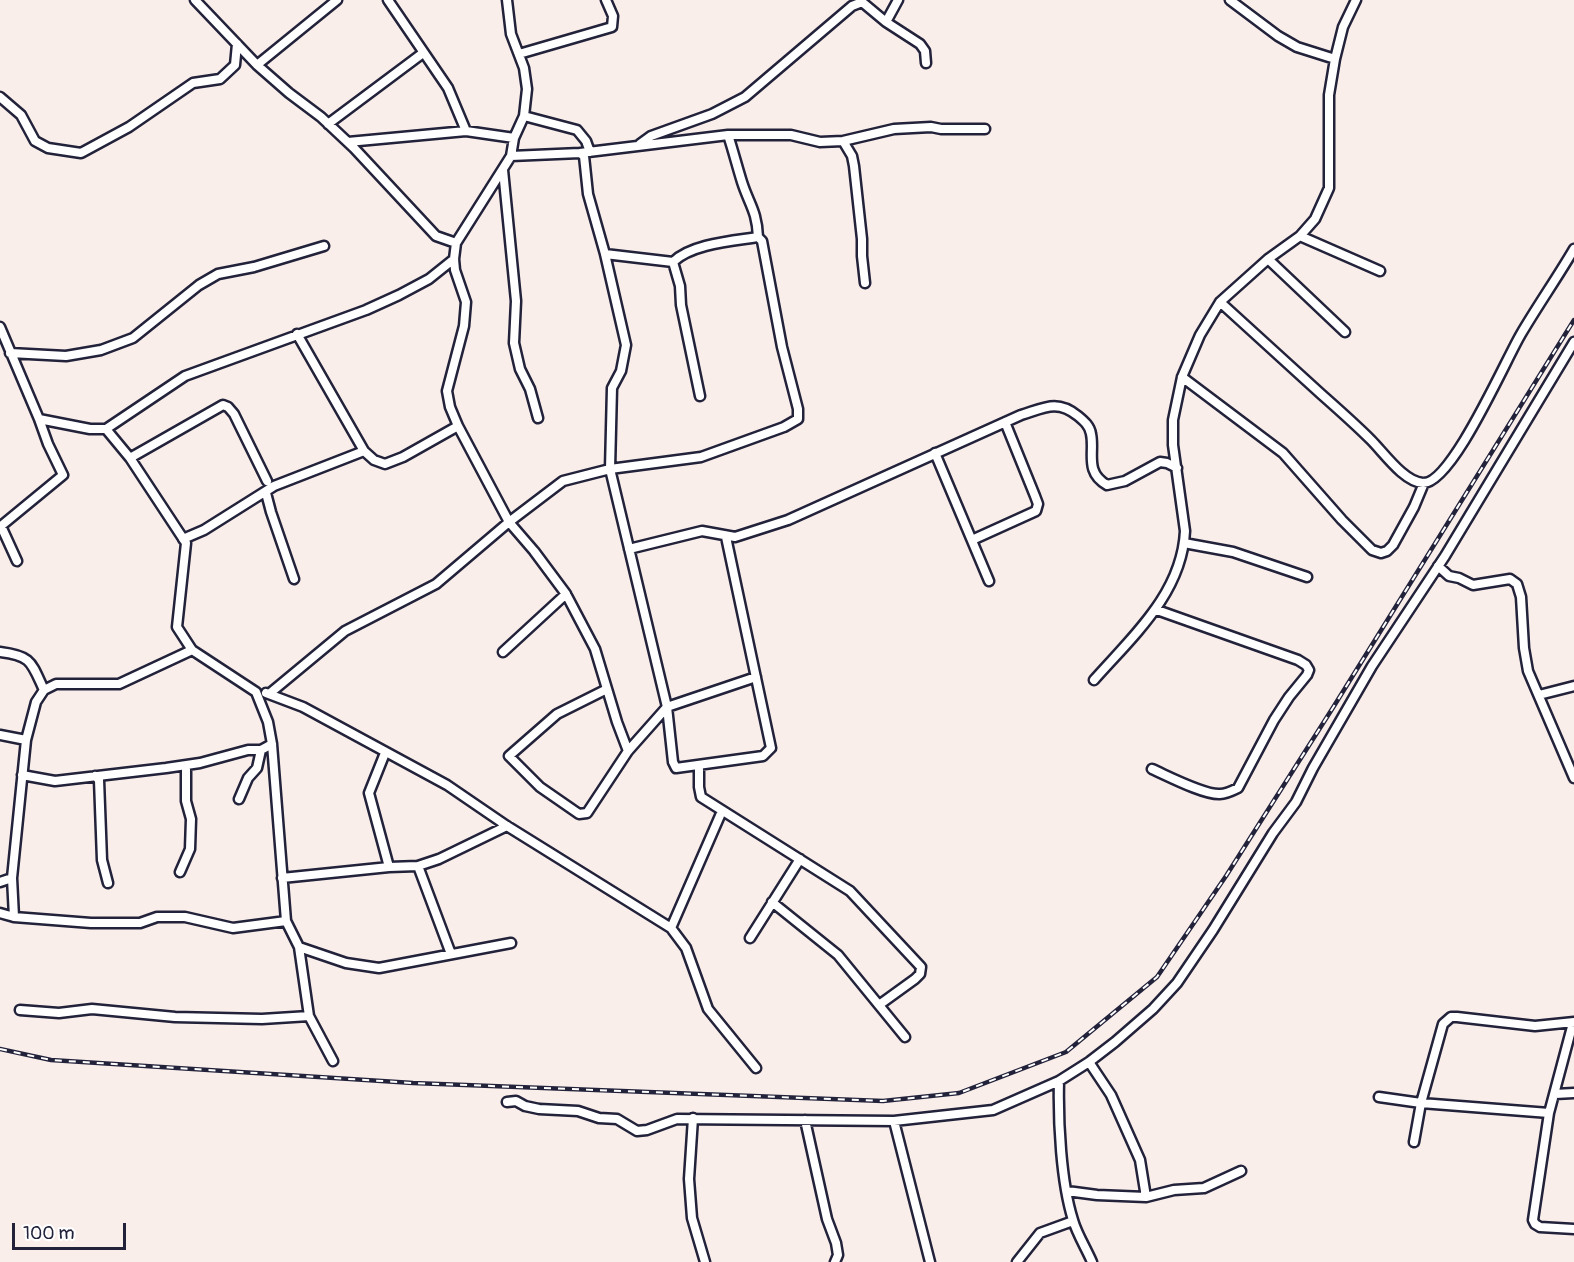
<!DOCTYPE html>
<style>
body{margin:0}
#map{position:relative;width:1574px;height:1262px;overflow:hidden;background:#f9eeea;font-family:Pangolin,sans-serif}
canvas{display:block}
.scale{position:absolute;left:12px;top:1223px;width:114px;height:27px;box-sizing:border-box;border:3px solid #22223b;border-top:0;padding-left:8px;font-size:18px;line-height:21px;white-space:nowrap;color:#22223b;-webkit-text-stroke:4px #fff;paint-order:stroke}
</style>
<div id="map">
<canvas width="1574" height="1262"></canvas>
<div class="scale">100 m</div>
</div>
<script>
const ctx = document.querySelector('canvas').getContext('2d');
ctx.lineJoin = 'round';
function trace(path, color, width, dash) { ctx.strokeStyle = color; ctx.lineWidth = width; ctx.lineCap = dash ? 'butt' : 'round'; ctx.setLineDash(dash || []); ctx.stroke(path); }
const minor = new Path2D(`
 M 195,0 L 257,65 L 289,93 L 321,117 L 354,148 L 436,236 L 456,243
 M 388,0 L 448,88 L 466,131
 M 1230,0 L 1278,36 L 1297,47 L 1335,59
 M 886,22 L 920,44 L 925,51 L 926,63
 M 519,54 L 612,27 L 613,16 L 606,0
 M 257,65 L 337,0
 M 0,97 L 21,115 L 35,141 L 48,148 L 81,153 L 129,127 L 193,83 L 220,79 L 235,65 L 237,44
 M 524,116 L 577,130 L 586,141 L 590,152
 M 328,124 L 423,53
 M 843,141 L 852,156 L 854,166 L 862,239 L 862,256 L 865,283
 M 348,142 L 466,131 L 514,138
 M 640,144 L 651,136 L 712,114 L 745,97 L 852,6 L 862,2 L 886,22 L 898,0
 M 580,153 L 728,135 L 791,135 L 820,142 L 843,141 L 894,129 L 931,127 L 941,129 L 985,129
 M 511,156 L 580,153 L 584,156 L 588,194 L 605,254 L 626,345 L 621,371 L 612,388 L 610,469 L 667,707 L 673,762 L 676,768 L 763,756 L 771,748 L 726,537
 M 503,170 L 516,301 L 514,343 L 520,369 L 530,389 L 538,418
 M 1300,236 L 1380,271
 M 605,254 L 673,262 C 691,244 732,241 758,237
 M 1268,259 L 1345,332
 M 673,262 L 680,286 L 681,305 L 700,396
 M 1220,302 C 1254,333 1287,363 1321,394 C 1338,409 1355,424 1371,440 C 1384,453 1404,482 1423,483 C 1452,484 1506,359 1521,334 C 1538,305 1557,278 1574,249
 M 0,327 L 39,419 L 90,429 L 106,429 L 130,458 L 186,543 L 177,627 L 192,650 L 256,692 L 268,722 L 272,744 L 286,921 L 233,928 L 185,917 L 157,917 L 140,923 L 91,923 L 14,917 L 0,913
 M 297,334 L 364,451 L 374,460 L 385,464 L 403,457 L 458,426 L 450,407 L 447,391 L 464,326 L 466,302 L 455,270 L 454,259 L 456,243 L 511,156 L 514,138 L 524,116 L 527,89 L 524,68 L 511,34 L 507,0
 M 10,353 L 66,356 L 101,350 L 133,338 L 199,285 L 218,274 L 254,267 L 324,246
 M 1182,377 L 1283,453 L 1342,520 L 1372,550 L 1381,553 L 1387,551 L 1393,545 L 1414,507 L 1424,483
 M 458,426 L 509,522 L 534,551 L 566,594 L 595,649 L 617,722 L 628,751
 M 106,429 L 185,376 L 366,310 L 399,295 L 429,279 L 454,259
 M 935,453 L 989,581
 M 130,458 L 223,405 L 228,407 L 234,414 L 267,481
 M 266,493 L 271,512 L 294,579
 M 183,539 L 204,530 L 274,486 L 364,451
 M 972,540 L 1036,511 L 1038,504 L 1035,496 L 1005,422
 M 1184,543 L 1233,552 L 1307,577
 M 629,549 L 702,531 L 735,537 L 788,520 L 1021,415 C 1044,408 1057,399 1078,416 C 1084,421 1090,426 1091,434 C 1095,452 1084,472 1107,485 L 1125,481 L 1160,462 L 1167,463 L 1177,468
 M 17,561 L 1,526 L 63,475 L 48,444 L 39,419
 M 1438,566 L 1449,576 L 1459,578 L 1473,585 L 1510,579 L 1517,584 L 1521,597 L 1524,648 L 1528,671 L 1574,778
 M 0,652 C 32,656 31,662 44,690
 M 503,652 L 566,594
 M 1094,680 C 1133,636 1182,593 1185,531 L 1173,445 L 1173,420 L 1182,377 L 1200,335 L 1220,302 L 1268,259 L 1300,236 L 1315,219 L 1329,188 L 1329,95 L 1335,59 L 1343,27 L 1356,0
 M 607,689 L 557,714 L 509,756 L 540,787 L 579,814 L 587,813 L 628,751 L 667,707 L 756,677
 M 266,693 L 303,707 L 447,785 L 507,826 L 671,928 L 686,948 L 708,1009 L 756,1068
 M 269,694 L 345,631 L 436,584 L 509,522 L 563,481 L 610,469 L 701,457 L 784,427 L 798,419 L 798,409 L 782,347 L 762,241 L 758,237 C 757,211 749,204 742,182 C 737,166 733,150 728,135
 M 1539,695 L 1574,686
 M 0,735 L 26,740
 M 385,753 L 369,793 L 389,867
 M 699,766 L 699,787 L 701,797 L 850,891 L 921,967 L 920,974 L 915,979 L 879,1005
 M 1152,769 C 1168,776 1204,795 1220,794 C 1226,794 1232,791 1238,788 L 1274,720 L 1289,697 L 1307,675 L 1309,670 L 1306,665 L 1298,660 L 1157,610
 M 22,775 L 55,781 L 166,768 L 200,763 L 248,750 L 261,750 L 272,744
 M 95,776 L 99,780 L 102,860 L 108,883
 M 239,799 L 248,778 L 257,768 L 261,750
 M 418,866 L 451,954
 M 180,872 L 190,849 L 191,819 L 186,801 L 186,766
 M 12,878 L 26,740 L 36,702 L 44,690 L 56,684 L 119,684 L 192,650
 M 282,878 L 389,867 L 418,866 L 439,859 L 507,826
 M 0,882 L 12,878 L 14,917
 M 772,902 L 838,955 L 905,1037
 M 286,921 L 299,947 L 346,963 L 379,968 L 511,943
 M 671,928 L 722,811
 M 750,938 L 800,859
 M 299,947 L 309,1016 L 333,1061
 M 20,1010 L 59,1013 L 92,1009 L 175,1017 L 262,1019 L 309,1016
 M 1573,1023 L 1549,1113 L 1533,1220 L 1535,1224 L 1540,1227 L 1574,1229
 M 1089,1062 L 1111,1095 L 1140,1160 L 1146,1197
 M 1059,1081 C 1058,1121 1061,1182 1073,1220 C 1077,1234 1086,1248 1092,1262
 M 1555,1094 L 1574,1093
 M 1379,1097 L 1421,1103 L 1549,1113
 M 507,1102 L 516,1101 L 525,1106 L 539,1109 L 578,1111 L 599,1118 L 617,1119 L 637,1131 L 647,1130 L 677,1119 L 894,1121 L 993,1110 L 1059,1081 L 1089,1062 L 1115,1042 L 1153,1009 L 1177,983 L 1213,930 L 1273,833 L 1296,802 L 1313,768 L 1372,666 L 1445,556 L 1574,342
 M 693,1118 L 689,1179 L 692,1218 L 705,1262
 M 805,1120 L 827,1219 L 836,1243 L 838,1255 L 835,1262
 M 894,1121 L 930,1262
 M 1414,1142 L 1421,1103 L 1443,1024 L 1451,1017 L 1457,1017 L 1535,1026 L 1574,1022
 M 1067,1191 L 1097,1195 L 1146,1197 L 1174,1190 L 1204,1188 L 1241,1171
 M 1017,1262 L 1040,1233 L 1073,1221`);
trace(minor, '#22223b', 13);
trace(minor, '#fff', 8);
const rail = new Path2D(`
 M 0,1049 L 51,1060 L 413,1083 L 883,1101 L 959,1093 L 1066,1052 L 1157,977 L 1226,876 L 1334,706 L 1574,320`);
trace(rail, '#22223b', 4.5);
trace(rail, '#fff', 2, [7]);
</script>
